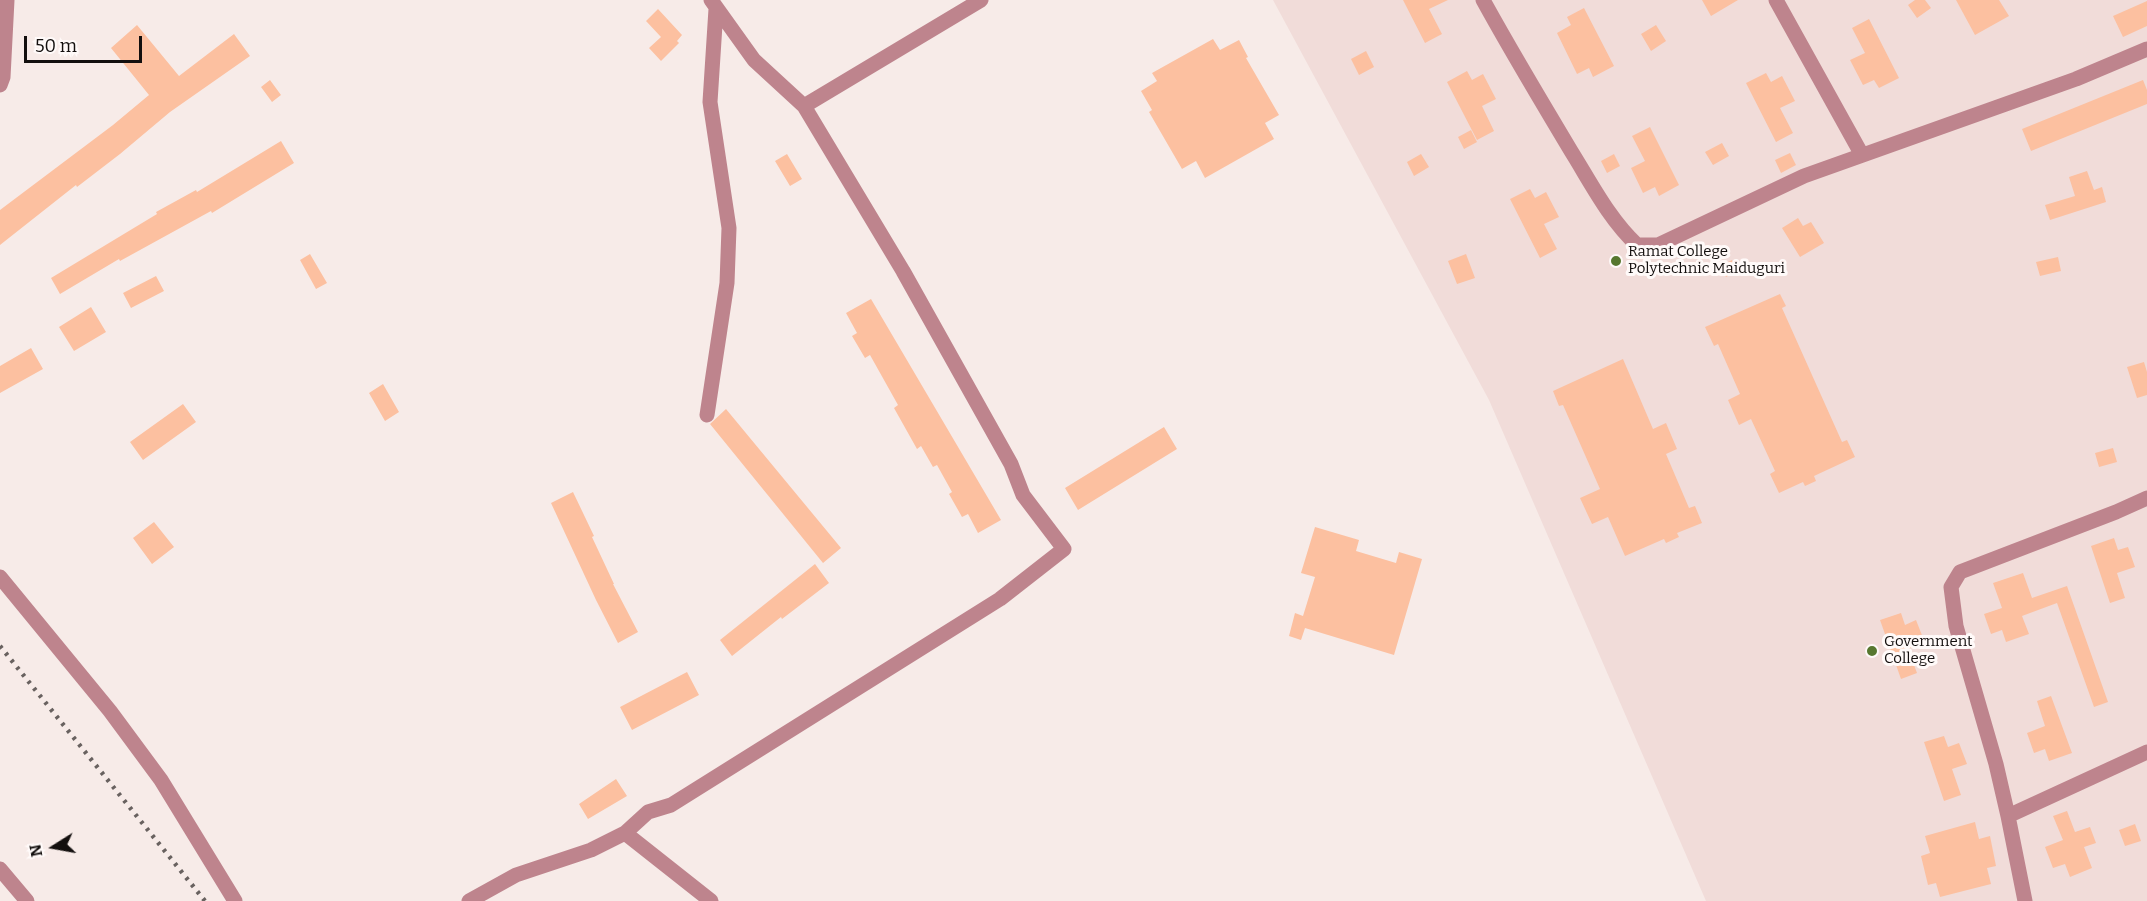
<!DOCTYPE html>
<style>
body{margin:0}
#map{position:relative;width:2147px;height:901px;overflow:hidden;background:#f7ebe8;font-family:Bitter,serif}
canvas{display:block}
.north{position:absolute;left:24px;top:817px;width:60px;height:60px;-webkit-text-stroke:4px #fffaf9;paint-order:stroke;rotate:259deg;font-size:16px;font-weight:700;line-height:24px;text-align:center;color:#130f0e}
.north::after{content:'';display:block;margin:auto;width:21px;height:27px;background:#130f0e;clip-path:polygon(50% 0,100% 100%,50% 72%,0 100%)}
.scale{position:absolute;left:24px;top:36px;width:118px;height:27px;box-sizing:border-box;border:3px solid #130f0e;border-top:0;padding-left:8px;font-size:18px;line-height:21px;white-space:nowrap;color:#130f0e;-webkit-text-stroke:4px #fffaf9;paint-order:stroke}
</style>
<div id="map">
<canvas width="2147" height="901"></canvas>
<div class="north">N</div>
<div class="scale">50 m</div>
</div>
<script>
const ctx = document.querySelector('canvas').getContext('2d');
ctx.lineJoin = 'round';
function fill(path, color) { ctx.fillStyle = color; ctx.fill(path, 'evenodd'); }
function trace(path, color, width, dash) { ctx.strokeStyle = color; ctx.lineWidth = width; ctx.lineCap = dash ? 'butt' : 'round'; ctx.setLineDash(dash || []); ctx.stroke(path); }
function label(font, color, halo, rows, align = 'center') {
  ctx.font = font + ' Bitter,serif'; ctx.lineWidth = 6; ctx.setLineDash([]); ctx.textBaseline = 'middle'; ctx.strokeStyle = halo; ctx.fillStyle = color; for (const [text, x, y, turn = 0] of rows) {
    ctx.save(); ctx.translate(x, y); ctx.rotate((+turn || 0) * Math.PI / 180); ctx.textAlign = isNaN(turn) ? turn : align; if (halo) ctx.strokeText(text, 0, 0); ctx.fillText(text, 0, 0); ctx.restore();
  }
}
fill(new Path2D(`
 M 1273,0 L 2147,0 L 2147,901 L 1706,901 L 1489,400 Z`), '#f1dcd9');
fill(new Path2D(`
 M 1403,0 L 1448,0 L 1429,9 L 1442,34 L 1425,43 Z
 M 1702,0 L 1738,0 L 1711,16 Z
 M 1915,0 L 1925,0 L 1931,8 L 1917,18 L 1908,5 Z
 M 1956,0 L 1999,0 L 2009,16 L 1975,35 Z
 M 2147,1 L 2147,26 L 2123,37 L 2113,16 Z
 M 1584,8 L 1614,66 L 1593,77 L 1589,68 L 1577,74 L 1557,33 L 1571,25 L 1567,17 Z
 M 658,9 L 682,35 L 677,41 L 679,43 L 661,61 L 649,48 L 661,37 L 646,21 Z
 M 1869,19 L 1899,78 L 1879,88 L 1874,80 L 1863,85 L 1850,60 L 1865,53 L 1852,28 Z
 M 137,25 L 179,76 L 234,34 L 250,56 L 170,112 L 120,154 L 77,187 L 76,185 L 0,245 L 0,210 L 113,125 L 149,95 L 111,48 Z
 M 1656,25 L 1666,41 L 1651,51 L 1641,34 Z
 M 1213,39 L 1220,50 L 1239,40 L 1248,57 L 1246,58 L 1279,115 L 1265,123 L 1274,139 L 1205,178 L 1196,161 L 1182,169 L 1149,112 L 1152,110 L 1141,91 L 1157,81 L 1152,73 Z
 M 1366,51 L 1374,67 L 1359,75 L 1351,59 Z
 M 1467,71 L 1472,80 L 1483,74 L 1496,99 L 1482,106 L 1494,131 L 1477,140 L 1447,82 Z
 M 1766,73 L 1771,82 L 1782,76 L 1795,101 L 1780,108 L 1793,133 L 1776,142 L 1746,83 Z
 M 270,80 L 281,95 L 272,102 L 261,87 Z
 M 2143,80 L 2147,90 L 2147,104 L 2031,151 L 2022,129 Z
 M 1650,127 L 1679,185 L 1659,196 L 1655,187 L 1643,193 L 1631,168 L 1645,161 L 1632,136 Z
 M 1471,130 L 1477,142 L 1464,149 L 1458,137 Z
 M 281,141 L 294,163 L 212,213 L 211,211 L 120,261 L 119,259 L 60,294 L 51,278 L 157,214 L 156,212 L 196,190 L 197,192 Z
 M 1722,143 L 1729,156 L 1713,165 L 1705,152 Z
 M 1790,153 L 1796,165 L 1781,173 L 1775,160 Z
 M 787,154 L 802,179 L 790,186 L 775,161 Z
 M 1421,154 L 1429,167 L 1414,176 L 1407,162 Z
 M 1614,154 L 1620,166 L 1607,173 L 1601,161 Z
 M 2087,171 L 2094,190 L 2102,187 L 2106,202 L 2050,220 L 2045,205 L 2075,196 L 2069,177 Z
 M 1530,189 L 1535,198 L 1546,192 L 1559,217 L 1544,224 L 1557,249 L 1540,258 L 1510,199 Z
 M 1798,218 L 1803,226 L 1811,222 L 1824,243 L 1800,257 L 1782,228 Z
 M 310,254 L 327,283 L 316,289 L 300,260 Z
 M 1466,254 L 1475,278 L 1457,284 L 1448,261 Z
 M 2058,257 L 2061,271 L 2040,276 L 2036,262 Z
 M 1732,260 L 1737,271 L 1726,277 L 1720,266 Z
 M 156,276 L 164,291 L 131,308 L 123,293 Z
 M 1780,294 L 1786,306 L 1782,308 L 1842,442 L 1847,440 L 1855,457 L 1814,476 L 1816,481 L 1805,486 L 1803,482 L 1779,493 L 1770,474 L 1775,471 L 1751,419 L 1739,425 L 1728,400 L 1740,394 L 1718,344 L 1714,346 L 1705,327 Z
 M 871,299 L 1001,520 L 978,533 L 968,514 L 962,517 L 949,494 L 952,492 L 937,465 L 933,467 L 921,446 L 917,449 L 894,408 L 898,405 L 870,355 L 865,358 L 852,336 L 857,333 L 846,313 Z
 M 91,307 L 106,332 L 74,351 L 59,327 Z
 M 31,348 L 43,369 L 0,393 L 0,366 Z
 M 1623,359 L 1653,429 L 1666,423 L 1677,449 L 1666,454 L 1689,508 L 1695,506 L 1702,523 L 1677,533 L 1679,537 L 1666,543 L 1664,539 L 1625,556 L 1608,517 L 1592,524 L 1580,498 L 1600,489 L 1563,405 L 1559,406 L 1553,391 Z
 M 2144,362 L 2147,372 L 2147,395 L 2137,398 L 2127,367 Z
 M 383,384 L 399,412 L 385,421 L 369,393 Z
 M 183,404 L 196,422 L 143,460 L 130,442 Z
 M 726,409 L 841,548 L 823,563 L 710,424 Z
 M 1164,427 L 1177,449 L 1078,510 L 1065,488 Z
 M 2113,448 L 2117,462 L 2099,467 L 2095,453 Z
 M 573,492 L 594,536 L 592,537 L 614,584 L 613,584 L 638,632 L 618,643 L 596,600 L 551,503 Z
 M 154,522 L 174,547 L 152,564 L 133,538 Z
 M 1315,527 L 1359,540 L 1356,551 L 1396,563 L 1399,552 L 1422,559 L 1394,655 L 1305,628 L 1301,640 L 1289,636 L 1295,613 L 1303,616 L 1315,577 L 1301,573 Z
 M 2114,538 L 2118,550 L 2128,547 L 2135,567 L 2117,573 L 2125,598 L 2110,603 L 2091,546 Z
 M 815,564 L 829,583 L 782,619 L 781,617 L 732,656 L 720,640 Z
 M 2023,573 L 2032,598 L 2067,586 L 2108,702 L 2094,707 L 2057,603 L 2022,616 L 2029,634 L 2006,642 L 2002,630 L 1991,634 L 1984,614 L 2002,608 L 1993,583 Z
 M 1901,613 L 1905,625 L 1916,620 L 1925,643 L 1908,649 L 1917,673 L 1901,679 L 1880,620 Z
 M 687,672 L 699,695 L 632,730 L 620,707 Z
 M 2051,696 L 2072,753 L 2049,761 L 2045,749 L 2034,753 L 2027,733 L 2045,726 L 2037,701 Z
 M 1944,736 L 1948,747 L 1959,743 L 1967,764 L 1952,769 L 1961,795 L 1944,801 L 1924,742 Z
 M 616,779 L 627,796 L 588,819 L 579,804 Z
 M 2067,811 L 2075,832 L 2090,827 L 2096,843 L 2084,847 L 2092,868 L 2070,877 L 2065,864 L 2053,868 L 2045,847 L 2063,840 L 2053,816 Z
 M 1975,822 L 1979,839 L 1990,836 L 1996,866 L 1987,868 L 1991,884 L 1940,897 L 1936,883 L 1928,885 L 1921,856 L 1930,853 L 1925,836 Z
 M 2135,824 L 2141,841 L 2125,846 L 2119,830 Z`), '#fcc0a0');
trace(new Path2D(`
 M 1483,0 C 1511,51 1541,101 1571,151 C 1591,183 1609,219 1637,245 L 1658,245 L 1804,176 L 2076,79 L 2147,49
 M 1776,0 L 1862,155
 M 0,85 L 3,77 L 7,0
 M 804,106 L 981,0
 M 707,415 L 727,283 L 729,228 L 710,102 L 716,9
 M 0,577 L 110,711 L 161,780 L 235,901
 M 2008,816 L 2147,752
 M 625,833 L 711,901
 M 0,869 L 27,901
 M 469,901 L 516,875 L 591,850 L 625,833 L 648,812 L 671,805 L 1000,599 L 1064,549 L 1023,495 L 1011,464 L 903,271 L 804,106 L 754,60 L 711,0
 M 2025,901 L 2008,816 L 1996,764 L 1956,626 L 1951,587 L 1960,572 L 2116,512 L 2147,498`), '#be848d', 15);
trace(new Path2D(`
 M 0,646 L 205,901`), '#68615f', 4.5, [3, 6]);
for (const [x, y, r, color] of [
 [1616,261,6,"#57772f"],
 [1872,651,6,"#57772f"]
]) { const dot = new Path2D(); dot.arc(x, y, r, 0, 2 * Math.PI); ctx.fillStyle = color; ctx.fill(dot); trace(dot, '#fffaf9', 2); }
label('15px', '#130f0e', '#fffaf9', [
 ["Ramat College",1628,252],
 ["Polytechnic Maiduguri",1628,269],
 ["Government",1884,642],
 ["College",1884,659]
], 'left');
</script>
